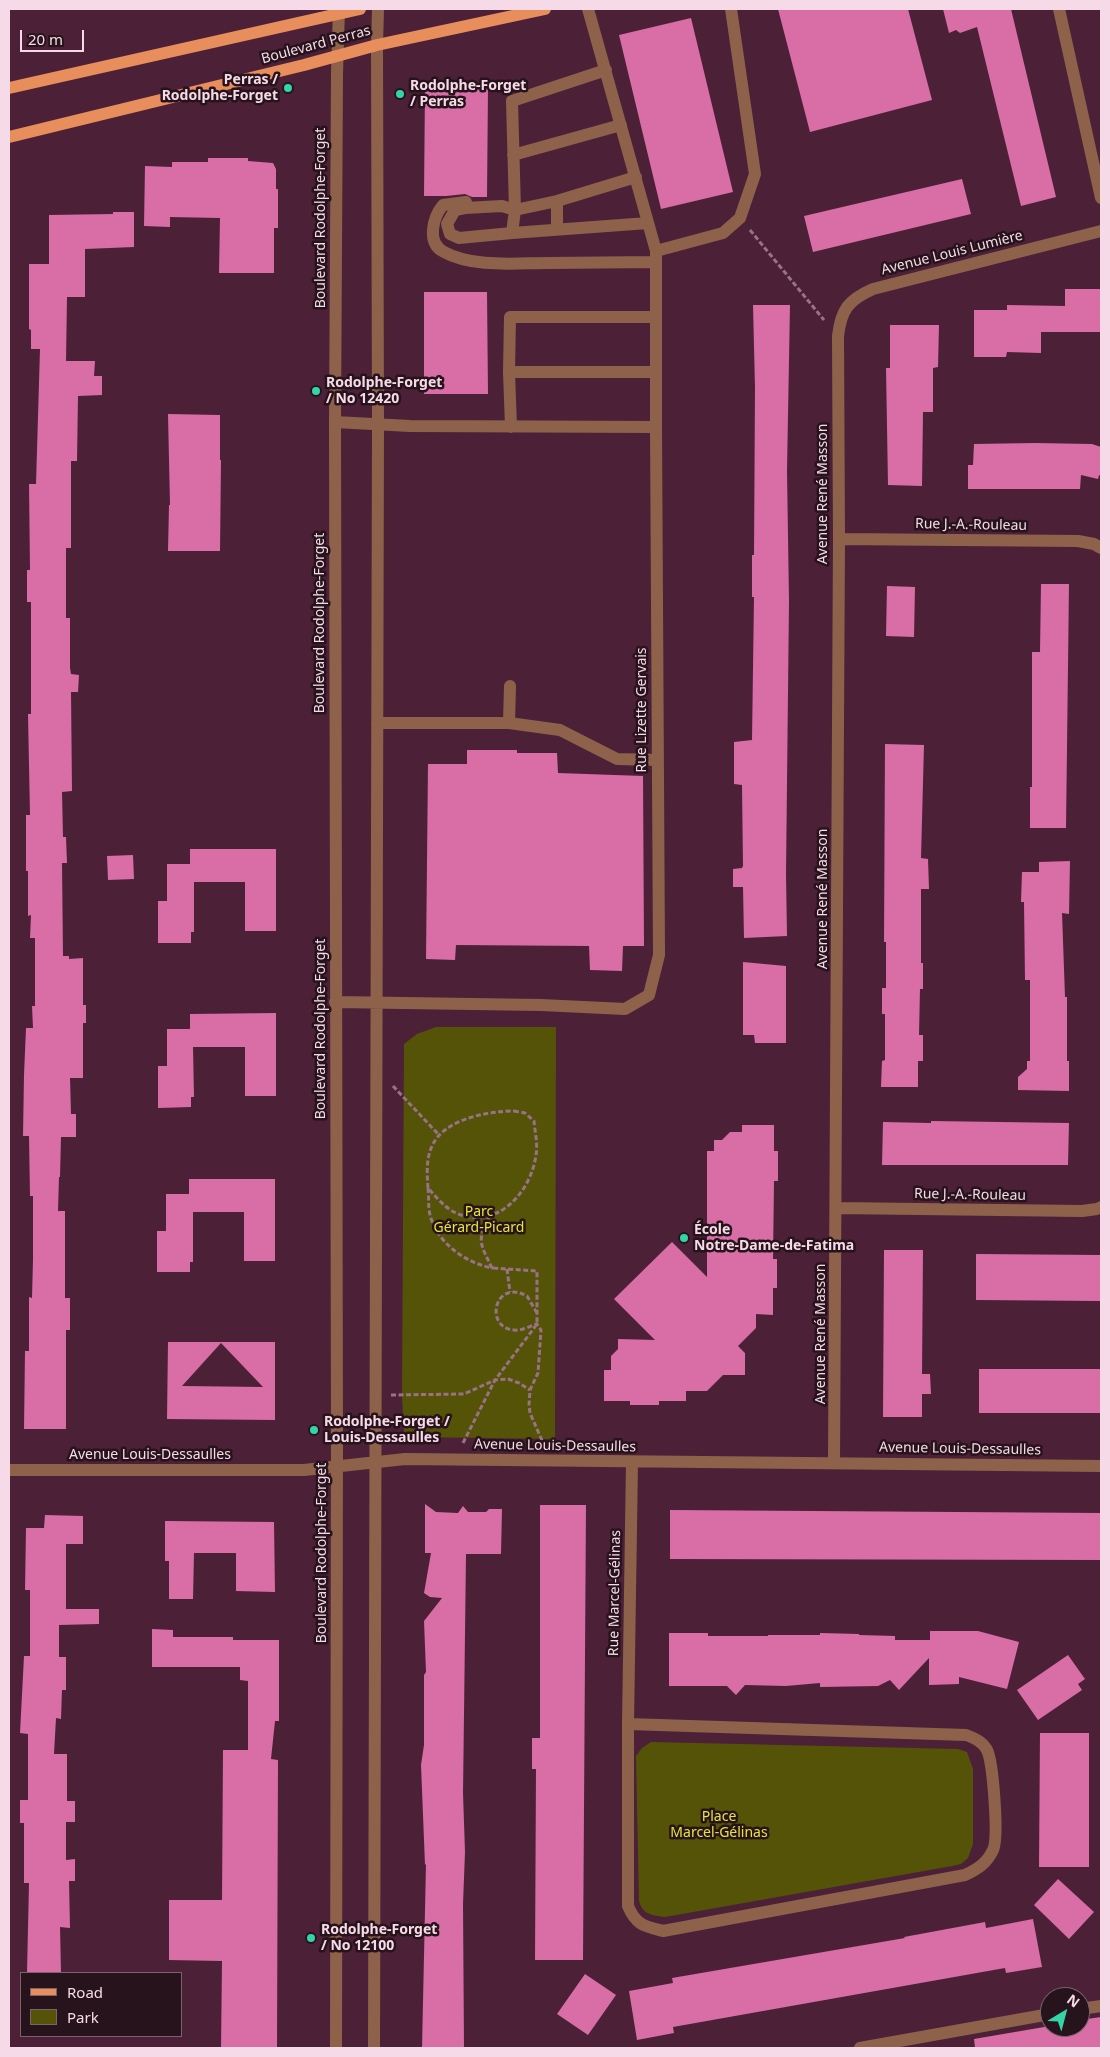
<!DOCTYPE html>
<meta charset="utf-8">
<style>
body{margin:0}
#map{position:relative;width:1110px;height:2057px;overflow:hidden;background:#4c2138;font-family:"Noto Sans",sans-serif}
canvas{display:block}
.frame{position:absolute;inset:0;border:10px solid #f7dae7;pointer-events:none}
.legend{position:absolute;left:20px;top:1972px;width:162px;height:65px;box-sizing:border-box;background:#26131c;border:1px solid #7a636d;margin:0;padding:6px 9px;list-style:none;font-size:15px;color:#f7dae7}
.legend li{display:flex;align-items:center;gap:10px;height:25px}
.legend b{width:25px;border:1px solid #7a636d}
.north{position:absolute;left:1040px;top:1987px;width:50px;height:50px;box-sizing:border-box;background:#26131c;border:1px solid #7a636d;border-radius:50%;rotate:37deg;font-size:14px;font-weight:700;line-height:20px;text-align:center;color:#f7dae7}
.north::after{content:'';display:block;margin:auto;width:18px;height:22px;background:#35d4a7;clip-path:polygon(50% 0,100% 100%,50% 72%,0 100%)}
.scale{position:absolute;left:20px;top:30px;width:64px;height:22px;box-sizing:border-box;border:2px solid #f7dae7;border-top:0;padding-left:6px;font-size:15px;line-height:18px;white-space:nowrap;color:#f7dae7;-webkit-text-stroke:4px #26131c;paint-order:stroke}
</style>
<div id="map">
<canvas width="1110" height="2057"></canvas>
<div class="frame"></div>
<ul class="legend">
<li><b style="height:6px;background:#e88e5c"></b>Road</li>
<li><b style="height:14px;background:#555307"></b>Park</li>
</ul>
<div class="north">N</div>
<div class="scale">20 m</div>
</div>
<script>
const ctx = document.querySelector('canvas').getContext('2d');
ctx.lineJoin = 'round';
function fill(path, color) { ctx.fillStyle = color; ctx.fill(path, 'evenodd'); }
function trace(path, color, width, dash) { ctx.strokeStyle = color; ctx.lineWidth = width; ctx.lineCap = dash ? 'butt' : 'round'; ctx.setLineDash(dash || []); ctx.stroke(path); }
function label(font, color, halo, rows, align = 'center') {
  ctx.font = font + ' "Noto Sans",sans-serif'; ctx.lineWidth = 5; ctx.setLineDash([]); ctx.textBaseline = 'middle'; ctx.strokeStyle = halo; ctx.fillStyle = color; for (const [text, x, y, turn = 0] of rows) {
    ctx.save(); ctx.translate(x, y); ctx.rotate((+turn || 0) * Math.PI / 180); ctx.textAlign = isNaN(turn) ? turn : align; if (halo) ctx.strokeText(text, 0, 0); ctx.fillText(text, 0, 0); ctx.restore();
  }
}
fill(new Path2D(`
 M 436,1027 L 556,1027 L 555,1439 L 411,1437 L 404,1432 L 402,1396 L 404,1044 L 417,1034 Z
 M 651,1742 L 958,1749 L 967,1752 L 973,1769 L 973,1844 L 968,1858 L 961,1864 L 952,1866 L 665,1917 C 652,1915 643,1915 639,1901 L 636,1756 L 642,1748 Z`), '#555307');
fill(new Path2D(`
 M 778,9 L 908,9 L 932,100 L 810,132 Z
 M 943,9 L 1011,9 L 1056,197 L 1021,206 L 977,27 L 960,33 L 956,30 L 949,33 Z
 M 691,18 L 733,192 L 661,209 L 619,35 Z
 M 425,87 L 488,88 L 487,197 L 472,197 L 465,194 L 446,196 L 424,196 Z
 M 208,158 L 248,158 L 248,161 L 273,163 L 276,169 L 276,189 L 278,189 L 278,228 L 274,228 L 274,273 L 219,273 L 220,218 L 170,217 L 170,227 L 144,226 L 145,166 L 172,167 L 172,162 L 208,162 Z
 M 962,179 L 971,214 L 813,252 L 804,216 Z
 M 113,212 L 134,212 L 134,247 L 85,249 L 85,297 L 67,297 L 66,361 L 95,361 L 94,376 L 102,376 L 102,395 L 78,396 L 77,461 L 71,461 L 71,548 L 66,548 L 66,618 L 70,618 L 70,668 L 71,674 L 79,675 L 78,692 L 71,692 L 72,791 L 62,792 L 63,837 L 66,837 L 67,863 L 62,863 L 63,956 L 69,956 L 69,959 L 83,958 L 83,1005 L 86,1005 L 86,1023 L 83,1023 L 83,1078 L 70,1078 L 71,1114 L 76,1114 L 76,1137 L 61,1137 L 60,1177 L 59,1177 L 58,1211 L 65,1211 L 65,1298 L 70,1298 L 70,1330 L 66,1330 L 66,1429 L 24,1429 L 25,1351 L 29,1351 L 29,1297 L 32,1298 L 33,1260 L 33,1196 L 30,1196 L 29,1136 L 23,1136 L 24,1075 L 26,1028 L 33,1028 L 32,1006 L 35,1006 L 35,938 L 30,938 L 31,915 L 28,916 L 28,871 L 26,871 L 26,815 L 30,815 L 28,714 L 31,714 L 31,602 L 27,602 L 27,570 L 30,570 L 29,484 L 36,484 L 40,349 L 31,349 L 31,330 L 29,329 L 29,264 L 49,264 L 49,215 L 113,214 Z
 M 1065,289 L 1101,289 L 1101,332 L 1041,332 L 1041,353 L 1007,352 L 1006,357 L 974,357 L 974,310 L 1007,310 L 1007,305 L 1065,306 Z
 M 424,292 L 487,292 L 488,394 L 424,394 Z
 M 753,305 L 790,305 L 787,471 L 789,601 L 786,874 L 787,936 L 744,938 L 743,887 L 733,887 L 733,869 L 742,868 L 743,866 L 742,785 L 734,784 L 734,742 L 752,740 L 754,597 L 752,597 L 752,555 L 754,555 L 755,388 Z
 M 890,325 L 939,325 L 938,367 L 933,368 L 933,412 L 923,412 L 922,486 L 888,485 L 886,368 L 890,368 Z
 M 168,414 L 220,415 L 220,460 L 221,460 L 220,551 L 168,551 L 169,505 L 170,505 Z
 M 1035,443 L 1092,444 L 1101,447 L 1101,476 L 1099,475 L 1098,479 L 1081,475 L 1080,489 L 968,489 L 968,465 L 973,465 L 974,444 Z
 M 1041,584 L 1069,584 L 1066,828 L 1030,828 L 1030,787 L 1032,787 L 1032,652 L 1040,652 Z
 M 887,586 L 915,587 L 914,637 L 886,636 Z
 M 885,744 L 924,745 L 921,858 L 928,859 L 929,889 L 921,889 L 921,963 L 923,963 L 923,989 L 920,989 L 919,1035 L 923,1035 L 923,1061 L 918,1061 L 918,1087 L 881,1087 L 882,1061 L 885,1060 L 885,1014 L 882,1014 L 882,988 L 886,988 L 886,942 L 884,942 Z
 M 467,750 L 517,750 L 517,753 L 557,753 L 558,773 L 643,776 L 644,946 L 623,946 L 622,971 L 590,970 L 589,946 L 456,945 L 455,960 L 426,959 L 428,764 L 467,764 Z
 M 190,849 L 276,849 L 276,931 L 245,931 L 245,882 L 194,882 L 194,932 L 191,932 L 191,943 L 158,943 L 158,901 L 167,901 L 167,864 L 190,864 Z
 M 133,855 L 134,879 L 108,880 L 107,856 Z
 M 1070,861 L 1069,914 L 1062,913 L 1065,997 L 1067,997 L 1067,1061 L 1069,1061 L 1069,1091 L 1018,1090 L 1018,1077 L 1027,1069 L 1027,1061 L 1030,1061 L 1030,980 L 1025,980 L 1024,902 L 1021,902 L 1022,872 L 1039,872 L 1039,862 Z
 M 743,962 L 786,966 L 786,1043 L 755,1043 L 754,1035 L 743,1035 Z
 M 276,1013 L 276,1096 L 245,1096 L 245,1047 L 193,1047 L 194,1097 L 191,1097 L 191,1107 L 158,1108 L 158,1066 L 167,1066 L 167,1029 L 190,1029 L 190,1014 Z
 M 931,1121 L 1069,1123 L 1068,1165 L 882,1165 L 883,1122 L 931,1123 Z
 M 742,1125 L 774,1125 L 774,1151 L 778,1151 L 778,1181 L 774,1181 L 773,1259 L 777,1259 L 777,1288 L 773,1288 L 773,1315 L 756,1314 L 756,1328 L 738,1346 L 745,1353 L 745,1375 L 723,1375 L 707,1391 L 686,1391 L 686,1401 L 659,1401 L 659,1405 L 630,1405 L 630,1401 L 604,1401 L 604,1370 L 611,1370 L 611,1356 L 618,1349 L 618,1339 L 655,1340 L 614,1299 L 672,1242 L 707,1277 L 707,1151 L 714,1151 L 714,1140 L 722,1140 L 730,1132 L 742,1132 Z
 M 189,1179 L 275,1179 L 275,1261 L 244,1261 L 244,1212 L 193,1212 L 193,1262 L 190,1262 L 190,1272 L 157,1272 L 157,1231 L 166,1231 L 166,1194 L 189,1194 Z
 M 884,1250 L 923,1250 L 922,1374 L 930,1374 L 931,1394 L 922,1394 L 922,1417 L 883,1417 Z
 M 976,1254 L 1101,1255 L 1101,1301 L 976,1300 Z
 M 168,1342 L 275,1342 L 275,1420 L 167,1419 ZM 221,1343 L 263,1387 L 182,1386 Z
 M 979,1369 L 1101,1369 L 1101,1413 L 979,1413 Z
 M 425,1504 L 436,1512 L 458,1513 L 463,1506 L 468,1512 L 486,1512 L 489,1509 L 502,1509 L 501,1554 L 466,1554 L 463,1793 L 465,1852 L 463,1904 L 464,2048 L 422,2048 L 426,1864 L 425,1865 L 421,1765 L 424,1745 L 424,1675 L 426,1672 L 424,1621 L 442,1598 L 430,1597 L 424,1593 L 431,1553 L 425,1553 Z
 M 540,1505 L 586,1505 L 583,1960 L 535,1960 L 536,1769 L 532,1769 L 532,1738 L 540,1738 Z
 M 670,1510 L 1101,1513 L 1101,1560 L 670,1559 Z
 M 45,1515 L 83,1516 L 83,1544 L 66,1544 L 66,1609 L 99,1609 L 99,1624 L 59,1625 L 59,1657 L 66,1657 L 66,1690 L 62,1690 L 61,1719 L 56,1718 L 54,1754 L 67,1754 L 67,1801 L 75,1801 L 75,1822 L 66,1822 L 66,1860 L 75,1859 L 75,1881 L 69,1881 L 70,1928 L 60,1927 L 61,1973 L 27,1973 L 29,1883 L 24,1883 L 24,1823 L 20,1823 L 20,1800 L 28,1800 L 28,1734 L 20,1733 L 24,1656 L 30,1656 L 30,1590 L 25,1590 L 26,1528 L 44,1528 Z
 M 165,1521 L 274,1522 L 275,1592 L 236,1591 L 236,1553 L 194,1553 L 193,1599 L 169,1599 L 169,1561 L 165,1561 Z
 M 152,1629 L 173,1630 L 173,1637 L 233,1637 L 233,1640 L 279,1640 L 279,1721 L 275,1721 L 271,1759 L 278,1760 L 277,2048 L 221,2048 L 222,1961 L 169,1960 L 169,1900 L 222,1900 L 223,1750 L 248,1750 L 248,1681 L 240,1680 L 240,1667 L 152,1667 Z
 M 930,1631 L 978,1631 L 1019,1642 L 1007,1689 L 959,1677 L 959,1684 L 929,1685 L 929,1658 L 899,1690 L 890,1680 L 878,1686 L 820,1687 L 820,1683 L 786,1686 L 745,1685 L 736,1695 L 727,1686 L 669,1686 L 669,1633 L 708,1633 L 708,1636 L 768,1636 L 768,1635 L 820,1635 L 820,1633 L 859,1634 L 859,1635 L 895,1636 L 895,1640 L 930,1640 Z
 M 1068,1655 L 1085,1679 L 1078,1684 L 1082,1690 L 1038,1720 L 1017,1690 Z
 M 1040,1733 L 1089,1733 L 1089,1867 L 1039,1867 Z
 M 1058,1879 L 1094,1912 L 1069,1939 L 1034,1905 Z
 M 1033,1919 L 1042,1967 L 1006,1973 L 1005,1968 L 673,2027 L 674,2033 L 637,2040 L 629,1991 L 673,1983 L 672,1978 L 905,1938 L 904,1937 L 985,1922 L 986,1928 Z
 M 585,1974 L 616,1995 L 588,2035 L 557,2014 Z
 M 1101,2017 L 1101,2048 L 975,2048 L 974,2039 L 1050,2026 L 1080,2027 L 1080,2020 Z`), '#d96da6');
trace(new Path2D(`
 M 750,230 L 824,320
 M 393,1086 L 439,1135
 M 514,1111 L 525,1113 L 534,1121 C 535,1132 538,1145 536,1155 C 531,1193 496,1231 456,1213 C 445,1208 436,1197 428,1188 C 427,1174 426,1159 432,1146 C 444,1119 488,1111 514,1111 Z
 M 428,1188 C 429,1197 428,1207 430,1215 C 437,1243 466,1263 492,1268 C 481,1245 476,1241 489,1217
 M 507,1269 L 510,1292
 M 537,1313 L 527,1296 C 494,1278 484,1328 514,1330 C 522,1331 530,1326 537,1324 L 541,1330 L 538,1373 L 530,1390 L 529,1405 L 530,1413 L 544,1445
 M 391,1395 L 464,1394 L 495,1380 L 508,1379 L 519,1383 L 530,1390
 M 463,1443 L 495,1380 L 537,1324 L 537,1271 L 492,1268`), '#977385', 3, [5, 2.5]);
trace(new Path2D(`
 M 588,9 L 656,251 L 656,427
 M 1059,9 L 1101,198
 M 513,155 L 621,125
 M 557,201 L 515,210 L 502,206 L 465,208 L 455,210 L 447,224 L 450,234 L 459,238 L 512,233 L 515,210 L 512,101 L 606,70
 M 466,202 L 443,205 C 433,217 426,243 444,252 C 473,268 516,263 549,263 C 585,263 621,262 656,262
 M 557,228 L 557,201 L 636,177
 M 512,233 L 648,223
 M 656,251 L 723,233 L 740,218 L 755,174 L 731,9
 M 509,372 L 511,427
 M 656,372 L 509,372 L 510,317 L 656,317
 M 335,422 L 410,426 L 656,427 L 659,955 L 649,995 L 625,1009 L 541,1005 L 335,1002
 M 839,539 L 1078,541 L 1094,544 L 1101,548
 M 377,723 L 509,723 L 560,730 L 617,759 L 657,760
 M 509,723 L 510,686
 M 837,1208 L 1082,1211 L 1097,1209 L 1101,1207
 M 834,1462 L 839,539 L 838,336 C 841,310 848,300 873,289 L 1101,231
 M 9,1470 L 304,1470 L 405,1459 L 1101,1466
 M 628,1724 L 966,1735 C 974,1738 982,1741 987,1750 C 993,1762 999,1838 993,1850 C 987,1863 978,1869 965,1875 L 663,1931 C 644,1926 636,1925 628,1906 L 628,1724 L 632,1462
 M 1080,2009 L 1101,2006
 M 336,2048 L 337,1435 L 335,422 L 337,73 L 339,9
 M 374,2048 L 378,424 L 377,45 L 378,9
 M 860,2048 L 1050,2014`), '#8e624a', 12);
trace(new Path2D(`
 M 9,88 L 360,9
 M 9,137 L 304,65 L 377,45 L 545,9`), '#e88e5c', 12);
for (const [x, y, r, color] of [
 [288,88,5,"#35d4a7"],
 [400,94,5,"#35d4a7"],
 [316,391,5,"#35d4a7"],
 [684,1238,5,"#35d4a7"],
 [314,1430,5,"#35d4a7"],
 [311,1938,5,"#35d4a7"]
]) { const dot = new Path2D(); dot.arc(x, y, r, 0, 2 * Math.PI); ctx.fillStyle = color; ctx.fill(dot); trace(dot, '#26131c', 2); }
label('14px', '#f7dae7', '#26131c', [
 ["Boulevard Perras",316,45,-15],
 ["Boulevard Rodolphe-Forget",321,218,-90],
 ["Avenue Louis Lumière",952,253,-14],
 ["Avenue René Masson",823,494,-90],
 ["Rue J.-A.-Rouleau",971,525,1],
 ["Boulevard Rodolphe-Forget",320,623,-90],
 ["Rue Lizette Gervais",642,710,-90],
 ["Avenue René Masson",823,899,-90],
 ["Boulevard Rodolphe-Forget",321,1029,-90],
 ["Rue J.-A.-Rouleau",970,1195,1],
 ["Avenue René Masson",821,1334,-90],
 ["Avenue Louis-Dessaulles",555,1446,1],
 ["Avenue Louis-Dessaulles",960,1449,1],
 ["Avenue Louis-Dessaulles",150,1455],
 ["Boulevard Rodolphe-Forget",322,1553,-90],
 ["Rue Marcel-Gélinas",615,1593,-89]
]);
label('bold 14px', '#f7dae7', '#26131c', [
 ["Perras /",278,80,"right"],
 ["Rodolphe-Forget",278,96,"right"],
 ["Rodolphe-Forget",410,86],
 ["/ Perras",410,102],
 ["Rodolphe-Forget",326,383],
 ["/ No 12420",326,399],
 ["École",694,1230],
 ["Notre-Dame-de-Fatima",694,1246],
 ["Rodolphe-Forget /",324,1422],
 ["Louis-Dessaulles",324,1438],
 ["Rodolphe-Forget",321,1930],
 ["/ No 12100",321,1946]
], 'left');
label('14px', '#e7e537', '#26131c', [
 ["Parc",479,1212],
 ["Gérard-Picard",479,1228],
 ["Place",719,1817],
 ["Marcel-Gélinas",719,1833]
]);
</script>
